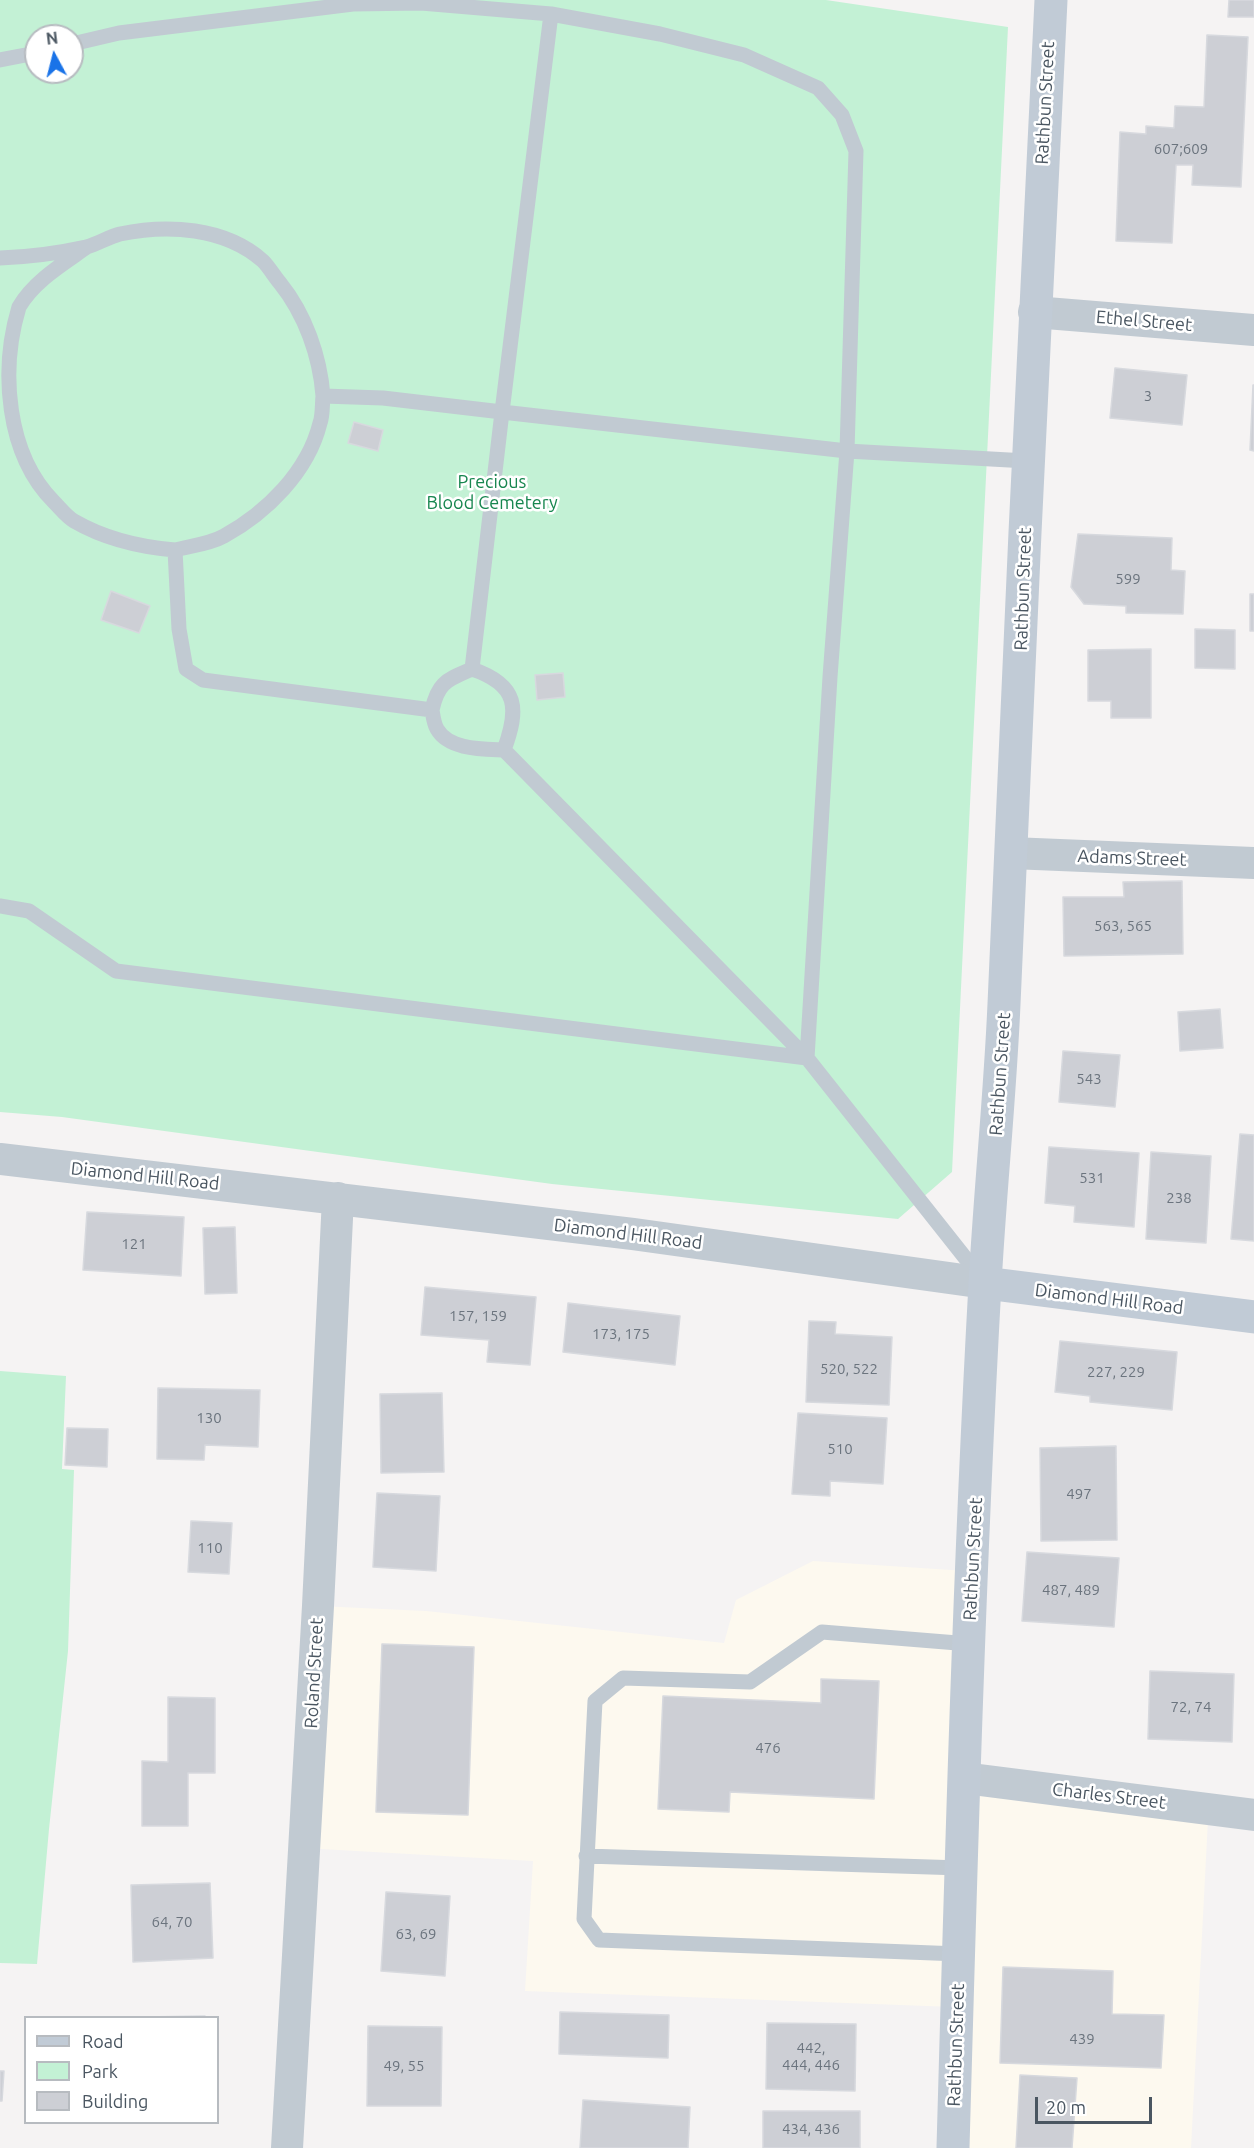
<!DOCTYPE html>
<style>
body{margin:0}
#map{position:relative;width:1254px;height:2148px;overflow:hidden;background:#f5f3f3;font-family:Ubuntu,sans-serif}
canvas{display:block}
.legend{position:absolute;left:24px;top:2016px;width:195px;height:108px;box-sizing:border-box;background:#fff;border:2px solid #b7bbc0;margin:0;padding:8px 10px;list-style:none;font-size:18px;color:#4a5661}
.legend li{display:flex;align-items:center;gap:12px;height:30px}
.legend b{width:30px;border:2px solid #b7bbc0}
.north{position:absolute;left:24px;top:24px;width:60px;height:60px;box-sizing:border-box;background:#fff;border:2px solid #b7bbc0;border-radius:50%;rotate:353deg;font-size:16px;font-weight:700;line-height:24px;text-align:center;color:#4a5661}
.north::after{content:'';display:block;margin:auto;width:21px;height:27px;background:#1a73e8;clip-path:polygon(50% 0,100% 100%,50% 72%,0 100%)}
.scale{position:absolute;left:1035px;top:2097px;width:117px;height:27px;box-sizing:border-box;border:3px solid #4a5661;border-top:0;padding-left:8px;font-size:18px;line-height:21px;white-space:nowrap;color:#4a5661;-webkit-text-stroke:4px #fff;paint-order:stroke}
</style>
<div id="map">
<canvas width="1254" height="2148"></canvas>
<ul class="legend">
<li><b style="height:8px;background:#c1cbd6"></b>Road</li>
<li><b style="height:16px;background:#c3f1d5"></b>Park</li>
<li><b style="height:16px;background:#cdcfd5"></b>Building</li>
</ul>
<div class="north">N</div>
<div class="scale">20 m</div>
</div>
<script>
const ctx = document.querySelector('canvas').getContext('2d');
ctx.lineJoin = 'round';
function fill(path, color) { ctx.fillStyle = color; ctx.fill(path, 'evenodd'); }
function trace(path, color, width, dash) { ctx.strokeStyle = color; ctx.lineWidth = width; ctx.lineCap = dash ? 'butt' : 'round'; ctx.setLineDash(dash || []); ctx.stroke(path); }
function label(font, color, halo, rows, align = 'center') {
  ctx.font = font + ' Ubuntu,sans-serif'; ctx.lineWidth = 5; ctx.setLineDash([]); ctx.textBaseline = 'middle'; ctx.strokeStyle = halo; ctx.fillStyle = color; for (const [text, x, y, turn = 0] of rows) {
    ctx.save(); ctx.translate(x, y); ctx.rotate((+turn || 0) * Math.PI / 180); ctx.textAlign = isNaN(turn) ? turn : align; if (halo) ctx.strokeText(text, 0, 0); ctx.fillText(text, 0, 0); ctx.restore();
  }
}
fill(new Path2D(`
 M 813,1561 L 982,1572 L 965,1767 L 1209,1800 L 1191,2148 L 953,2148 L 954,2007 L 525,1991 L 533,1861 L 303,1848 L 318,1606 L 426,1611 L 724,1643 L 736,1600 Z`), '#fdf9ef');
fill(new Path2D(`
 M 0,0 L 826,0 L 1008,27 L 952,1172 L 898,1219 L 552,1184 L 62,1117 L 0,1112 ZM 36,36 L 72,36 L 72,72 L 36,72 Z
 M 0,1371 L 66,1376 L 62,1469 L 74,1470 L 68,1651 L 49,1829 L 37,1964 L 0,1963 Z`), '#c3f1d5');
const building = new Path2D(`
 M 1229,0 L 1254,0 L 1254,17 L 1228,17 Z
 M 1207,35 L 1248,37 L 1241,187 L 1192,185 L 1193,165 L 1176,165 L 1172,243 L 1116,241 L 1120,132 L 1146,134 L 1146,126 L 1174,128 L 1175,106 L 1204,107 Z
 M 1115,368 L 1187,375 L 1182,425 L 1110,418 Z
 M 1253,385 L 1254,385 L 1254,451 L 1250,450 Z
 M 354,422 L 383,430 L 378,451 L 348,443 Z
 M 1078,534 L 1172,538 L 1171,570 L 1185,571 L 1183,614 L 1126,613 L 1126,606 L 1084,604 L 1071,587 Z
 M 111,591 L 150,606 L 139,633 L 101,620 Z
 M 1250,594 L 1254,594 L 1254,631 L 1250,631 Z
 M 1195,629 L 1235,630 L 1235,669 L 1195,668 Z
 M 1151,649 L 1151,718 L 1111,718 L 1111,701 L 1088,701 L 1088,650 Z
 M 563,673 L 565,697 L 537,700 L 535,675 Z
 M 1182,881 L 1183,954 L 1064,956 L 1063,897 L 1124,897 L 1123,882 Z
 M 1220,1009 L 1223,1048 L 1180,1051 L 1178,1012 Z
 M 1063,1051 L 1120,1055 L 1115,1107 L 1059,1102 Z
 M 1240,1134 L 1254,1135 L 1254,1241 L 1231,1239 Z
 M 1049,1147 L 1139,1153 L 1134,1227 L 1074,1222 L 1075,1206 L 1045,1203 Z
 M 1151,1152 L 1211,1156 L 1206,1243 L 1146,1239 Z
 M 87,1212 L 184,1217 L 181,1276 L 83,1270 Z
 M 235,1227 L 237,1293 L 205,1294 L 203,1228 Z
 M 425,1287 L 536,1297 L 530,1365 L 487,1362 L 489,1340 L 421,1335 Z
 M 568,1303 L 680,1316 L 675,1365 L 563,1352 Z
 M 809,1321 L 836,1322 L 835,1334 L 892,1337 L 889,1405 L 806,1402 Z
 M 1060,1341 L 1177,1352 L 1172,1410 L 1090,1402 L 1090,1396 L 1055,1392 Z
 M 158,1388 L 260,1390 L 258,1447 L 205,1445 L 204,1460 L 157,1459 Z
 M 442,1393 L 444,1472 L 381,1473 L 380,1394 Z
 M 798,1413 L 887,1418 L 883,1484 L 830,1481 L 830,1496 L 792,1494 Z
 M 67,1428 L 108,1429 L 107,1467 L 65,1465 Z
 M 1116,1446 L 1117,1540 L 1041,1541 L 1040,1448 Z
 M 377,1493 L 440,1496 L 436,1571 L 373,1567 Z
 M 191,1521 L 232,1523 L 229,1574 L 188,1572 Z
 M 1027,1552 L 1119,1558 L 1114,1627 L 1022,1621 Z
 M 382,1644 L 474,1647 L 468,1815 L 376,1812 Z
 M 1150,1671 L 1234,1674 L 1232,1742 L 1148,1739 Z
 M 821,1679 L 879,1681 L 874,1799 L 730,1792 L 729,1812 L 658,1809 L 663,1696 L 821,1703 Z
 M 168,1697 L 215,1698 L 215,1773 L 188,1773 L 188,1826 L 142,1826 L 142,1761 L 168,1762 Z
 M 210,1883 L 213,1958 L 133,1962 L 131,1885 Z
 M 386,1892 L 450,1896 L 445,1976 L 381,1971 Z
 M 1003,1967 L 1113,1971 L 1112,2014 L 1164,2015 L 1161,2068 L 1000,2063 Z
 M 560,2012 L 669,2015 L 668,2058 L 559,2054 Z
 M 205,2016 L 205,2018 L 143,2018 L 143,2017 Z
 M 767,2023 L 856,2024 L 855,2091 L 766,2089 Z
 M 368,2026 L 442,2027 L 441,2106 L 367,2106 Z
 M 0,2071 L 4,2071 L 2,2101 L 0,2101 Z
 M 1020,2075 L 1077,2078 L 1072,2148 L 1016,2148 Z
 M 583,2100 L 690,2107 L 688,2148 L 580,2148 Z
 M 763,2111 L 860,2111 L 860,2148 L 763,2148 Z`);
fill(building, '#cdcfd5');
trace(building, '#d7d9de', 1.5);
trace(new Path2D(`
 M 551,14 L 502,412 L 847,451 L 1027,461
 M 0,60 L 36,53
 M 87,247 C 63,264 34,281 19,307 C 0,370 6,454 54,502 C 60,508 67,517 74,521 C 105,539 139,547 175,550 L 179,629 L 186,669 L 203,680 L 432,710 C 433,716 434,724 437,729 C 449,750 483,749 504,750 C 519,709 519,685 472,669 C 447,680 438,682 432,710
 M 0,258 C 28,257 59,253 86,247 C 98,244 108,237 120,234 C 167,224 225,227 263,261 C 269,267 274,276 280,283 C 305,314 320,356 323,396
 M 175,550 C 190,546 210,544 224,536 C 266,513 308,472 320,423 C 323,415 322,405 323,396 L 383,398 L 502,412 L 472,669
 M 504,750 L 807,1058 L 982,1279
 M 0,906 L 29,911 L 116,971 L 807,1058 L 830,677 L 847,451 L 856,151 L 842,115 L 818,88 L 744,55 L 660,34 L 551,14 L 421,3 L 353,4 L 119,33 L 72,44
 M 586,1856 L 961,1868
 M 959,1954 L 599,1940 L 584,1919 L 595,1701 L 623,1678 L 750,1682 L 822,1632 L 970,1644`), '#c1cad2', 15);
trace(new Path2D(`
 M 1034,312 L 1254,330
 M 1011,853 L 1254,863
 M 0,1159 L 633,1234 L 985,1283
 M 964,1778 L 1254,1815
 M 287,2148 L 318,1606 L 338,1198`), '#c1cad2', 32);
trace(new Path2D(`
 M 985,1283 L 1254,1317
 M 953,2148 C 961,1860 969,1572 985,1284 C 990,1191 1000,1097 1004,1004 C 1019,669 1033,335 1051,0`), '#c1cbd6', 33);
label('15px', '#6b747e', null, [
 ["607;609",1181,149],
 ["3",1148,396],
 ["599",1128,579],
 ["563, 565",1123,926],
 ["543",1089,1079],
 ["531",1092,1178],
 ["238",1179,1198],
 ["121",134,1244],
 ["157, 159",478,1316],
 ["173, 175",621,1334],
 ["520, 522",849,1369],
 ["227, 229",1116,1372],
 ["130",209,1418],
 ["510",840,1449],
 ["497",1079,1494],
 ["110",210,1548],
 ["487, 489",1071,1590],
 ["72, 74",1191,1707],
 ["476",768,1748],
 ["64, 70",172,1922],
 ["63, 69",416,1934],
 ["439",1082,2039],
 ["442,",811,2048],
 ["444, 446",811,2065],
 ["49, 55",404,2066],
 ["434, 436",811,2129]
]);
label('18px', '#4a5661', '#fff', [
 ["Rathbun Street",1045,103,-87],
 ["Ethel Street",1144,321,5],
 ["Rathbun Street",1023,589,-88],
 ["Adams Street",1132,858,2],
 ["Rathbun Street",1000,1074,-86],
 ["Diamond Hill Road",145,1176,6],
 ["Diamond Hill Road",628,1234,7],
 ["Diamond Hill Road",1109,1299,7],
 ["Rathbun Street",973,1559,-87],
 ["Roland Street",314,1673,-87],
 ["Charles Street",1109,1796,7],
 ["Rathbun Street",956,2045,-88]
]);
label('18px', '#17864f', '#fff', [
 ["Precious",492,482],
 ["Blood Cemetery",492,503]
]);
</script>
